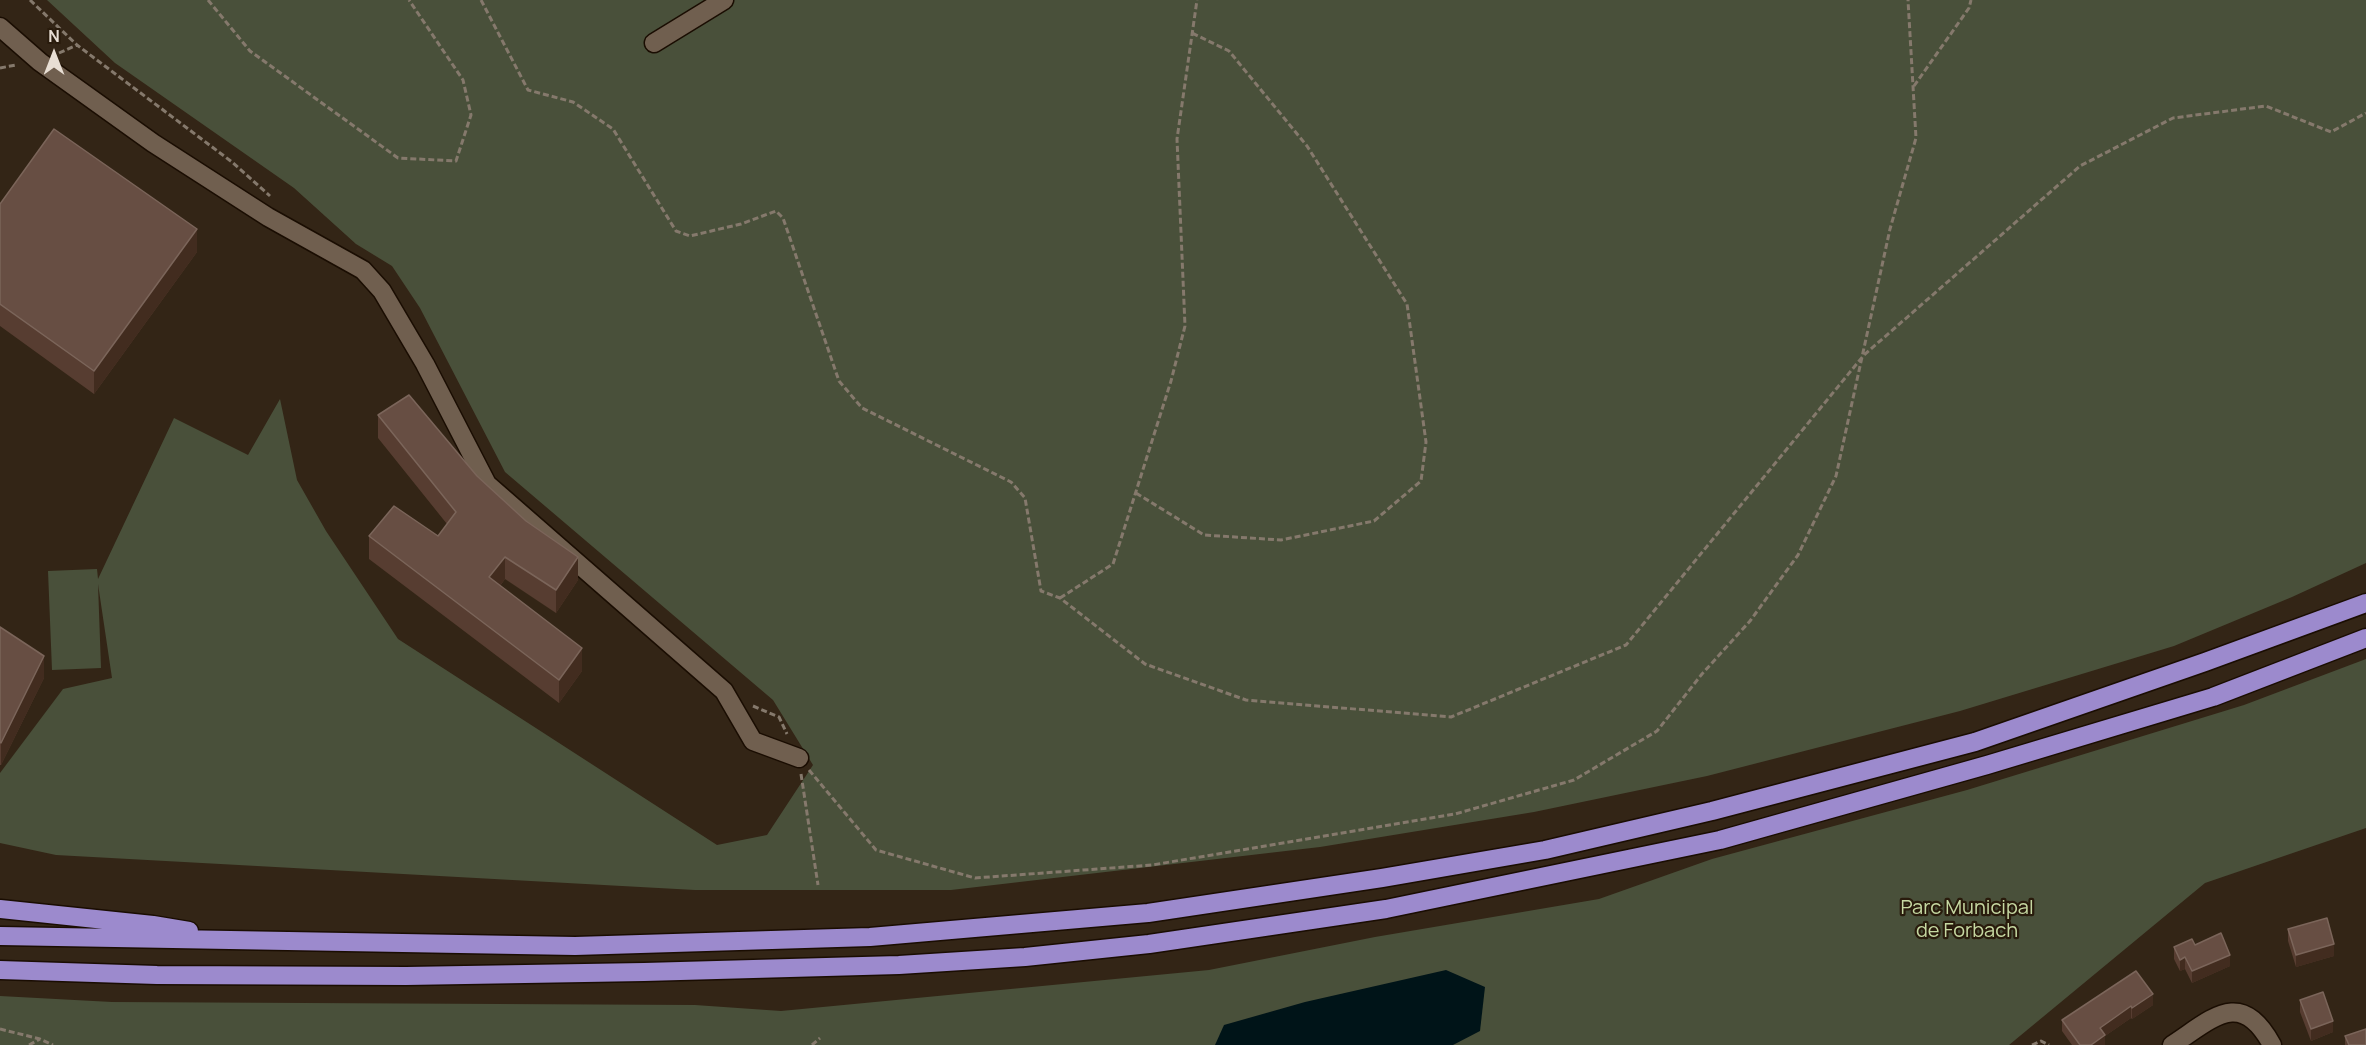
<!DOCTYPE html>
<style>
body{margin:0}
#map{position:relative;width:2366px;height:1045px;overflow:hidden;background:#332516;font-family:Manrope,sans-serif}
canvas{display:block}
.north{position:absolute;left:24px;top:24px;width:60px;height:60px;-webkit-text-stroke:4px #291b0c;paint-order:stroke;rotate:0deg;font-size:16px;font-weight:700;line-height:24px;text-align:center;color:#e8ded4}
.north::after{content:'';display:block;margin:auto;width:21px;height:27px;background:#e8ded4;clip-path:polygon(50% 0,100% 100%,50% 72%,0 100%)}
</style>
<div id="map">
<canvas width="2366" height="1045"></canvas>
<div class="north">N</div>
</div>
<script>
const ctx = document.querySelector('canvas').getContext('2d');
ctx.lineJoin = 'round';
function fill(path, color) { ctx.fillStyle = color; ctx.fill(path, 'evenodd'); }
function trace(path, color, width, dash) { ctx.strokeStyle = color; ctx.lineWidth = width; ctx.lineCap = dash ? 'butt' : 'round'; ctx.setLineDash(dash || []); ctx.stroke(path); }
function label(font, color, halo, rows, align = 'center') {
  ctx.font = font + ' Manrope,sans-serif'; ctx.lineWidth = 4.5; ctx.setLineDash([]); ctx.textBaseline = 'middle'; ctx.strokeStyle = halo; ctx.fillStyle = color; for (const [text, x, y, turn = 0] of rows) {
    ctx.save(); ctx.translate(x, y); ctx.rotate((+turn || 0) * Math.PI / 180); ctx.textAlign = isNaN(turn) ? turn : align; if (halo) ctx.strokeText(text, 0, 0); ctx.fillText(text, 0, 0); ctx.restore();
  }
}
fill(new Path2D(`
 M 47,0 L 2366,0 L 2366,563 L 2292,597 L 2174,646 L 1960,711 L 1707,776 L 1534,812 L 1320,847 L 951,890 L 695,890 L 56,855 L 0,843 L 0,773 L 63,689 L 112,678 L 98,584 L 101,668 L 52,670 L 48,571 L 97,569 L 98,579 L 174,418 L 248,455 L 280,399 L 297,480 L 326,531 L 398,639 L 717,845 L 767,835 L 813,765 L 773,700 L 505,472 L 420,308 L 392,266 L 356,244 L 294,188 L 115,63 Z
 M 2366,659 L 2366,828 L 2205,883 L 2009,1045 L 0,1045 L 0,996 L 112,1002 L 695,1005 L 781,1011 L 1209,970 L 1375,937 L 1599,899 L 1712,859 L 1967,790 L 2244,705 Z`), '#49503a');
fill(new Path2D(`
 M 1446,970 L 1485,987 L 1480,1031 L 1453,1045 L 1215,1045 L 1224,1025 L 1305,1002 Z`), '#001418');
const minor = new Path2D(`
 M 0,27 L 40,62 L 153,143 L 268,217 L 363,270 L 382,291 L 425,364 L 487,484 L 724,691 L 753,741 L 799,758
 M 654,43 L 724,0
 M 2172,1045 C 2212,1019 2241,987 2272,1045`);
const highway = new Path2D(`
 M 0,909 L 153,925 L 189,931
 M 0,936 L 575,946 L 870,937 L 1148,913 L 1382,878 L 1545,850 L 1712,811 L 1975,742 L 2205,662 L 2366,603
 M 0,970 L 157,975 L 406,976 L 644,972 L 899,965 L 1025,957 L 1149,944 L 1386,909 L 1720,840 L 1987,765 L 2213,697 L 2366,638`);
trace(minor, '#1a0d02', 21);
trace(highway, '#1a0d02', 21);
trace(new Path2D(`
 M 30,0 L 77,45 L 232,162 L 270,196
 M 208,0 L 250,51 L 398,158 L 456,161 L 471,115 L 463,80 L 409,0
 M 481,0 L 528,90 L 573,102 L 613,129 L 676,231 L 690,236 L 741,224 L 776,211 L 783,218 L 839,381 L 862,408 L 1011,482 L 1025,498 L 1041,591 L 1060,598 L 1145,664 L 1246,700 L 1451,717 L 1626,645 L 1864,355 L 2080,166 L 2173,118 L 2266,106 L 2331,132 L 2366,113
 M 59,53 L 77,45
 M 0,68 L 16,65
 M 1914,86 L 1969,8 L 1971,0
 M 1136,493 L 1204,535 L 1281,540 L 1374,521 L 1421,481 L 1426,442 L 1407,304 L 1307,146 L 1229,51 L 1192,33
 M 1060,598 L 1113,564 L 1171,381 L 1185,326 L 1177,139 L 1197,0
 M 753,706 L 779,717 L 787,734
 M 809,770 L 876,850 L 975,878 L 1152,865 L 1455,814 L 1574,780 L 1657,731 L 1702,674 L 1750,621 L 1798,555 L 1836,476 L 1890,229 L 1916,138 L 1908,0
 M 801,774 L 818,885
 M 0,1029 L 40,1039 L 53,1045
 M 29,1045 L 40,1039
 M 812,1045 L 820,1038
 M 2032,1045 L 2041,1041 L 2049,1045`), '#85796c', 3, [6, 3]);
trace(minor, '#705f4f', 18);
trace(highway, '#9c8acd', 18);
fill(new Path2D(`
 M 0,204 L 197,252 L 94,394 L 0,326 Z
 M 378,415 L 477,476 L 578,580 L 556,613 L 505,579 L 500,586 L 582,671 L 559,703 L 369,559 L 369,536 L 438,536 L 447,524 L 378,438 Z
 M 0,627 L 44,678 L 1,765 L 0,765 Z
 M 2288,929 L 2334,956 L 2296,967 L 2288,941 Z
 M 2195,945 L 2230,966 L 2192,983 L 2185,969 L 2180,971 L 2174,959 L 2174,947 Z
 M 2136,971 L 2153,1005 L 2132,1019 L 2131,1018 L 2105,1036 L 2105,1045 L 2072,1045 L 2062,1031 L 2062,1020 Z
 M 2300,1000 L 2333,1032 L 2311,1041 L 2300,1012 Z
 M 2345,1036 L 2366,1045 L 2345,1045 Z`), '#573d31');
fill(new Path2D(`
 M 197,229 L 197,252 L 94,394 L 94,371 Z
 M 505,557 L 505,579 L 489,600 L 489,577 Z
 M 578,557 L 578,580 L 556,613 L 556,590 Z
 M 582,648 L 582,671 L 559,703 L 559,680 Z
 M 44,656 L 44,678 L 1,765 L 1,743 Z
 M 2334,944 L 2334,956 L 2296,967 L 2296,955 Z
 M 2230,955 L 2230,966 L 2192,983 L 2192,971 Z
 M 2185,957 L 2185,969 L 2180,971 L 2180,960 Z
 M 2153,994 L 2153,1005 L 2132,1019 L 2132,1008 Z
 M 2131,1006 L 2131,1018 L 2105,1036 L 2105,1045 L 2091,1045 L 2100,1028 Z
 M 2333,1021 L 2333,1032 L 2311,1041 L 2311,1029 Z`), '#422c1f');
const building = new Path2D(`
 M 54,129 L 197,229 L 94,371 L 0,304 L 0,204 Z
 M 409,395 L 477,476 L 526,521 L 578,557 L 556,590 L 505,557 L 489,577 L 582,648 L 559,680 L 369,536 L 394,506 L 438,536 L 456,512 L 378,415 Z
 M 0,627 L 44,656 L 1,743 L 0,742 Z
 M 2327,918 L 2334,944 L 2296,955 L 2288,929 Z
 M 2221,933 L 2230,955 L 2192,971 L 2185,957 L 2180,960 L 2174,947 L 2192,939 L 2195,945 Z
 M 2136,971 L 2153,994 L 2132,1008 L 2131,1006 L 2100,1028 L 2105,1035 L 2091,1045 L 2080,1045 L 2062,1020 Z
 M 2323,992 L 2333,1021 L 2311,1029 L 2300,1000 Z
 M 2366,1029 L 2366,1045 L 2349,1045 L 2345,1036 Z`);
fill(building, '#674e43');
trace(building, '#7b655a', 1.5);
label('20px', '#c6d8a2', '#291b0c', [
 ["Parc Municipal",1967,908],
 ["de Forbach",1967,931]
]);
</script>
